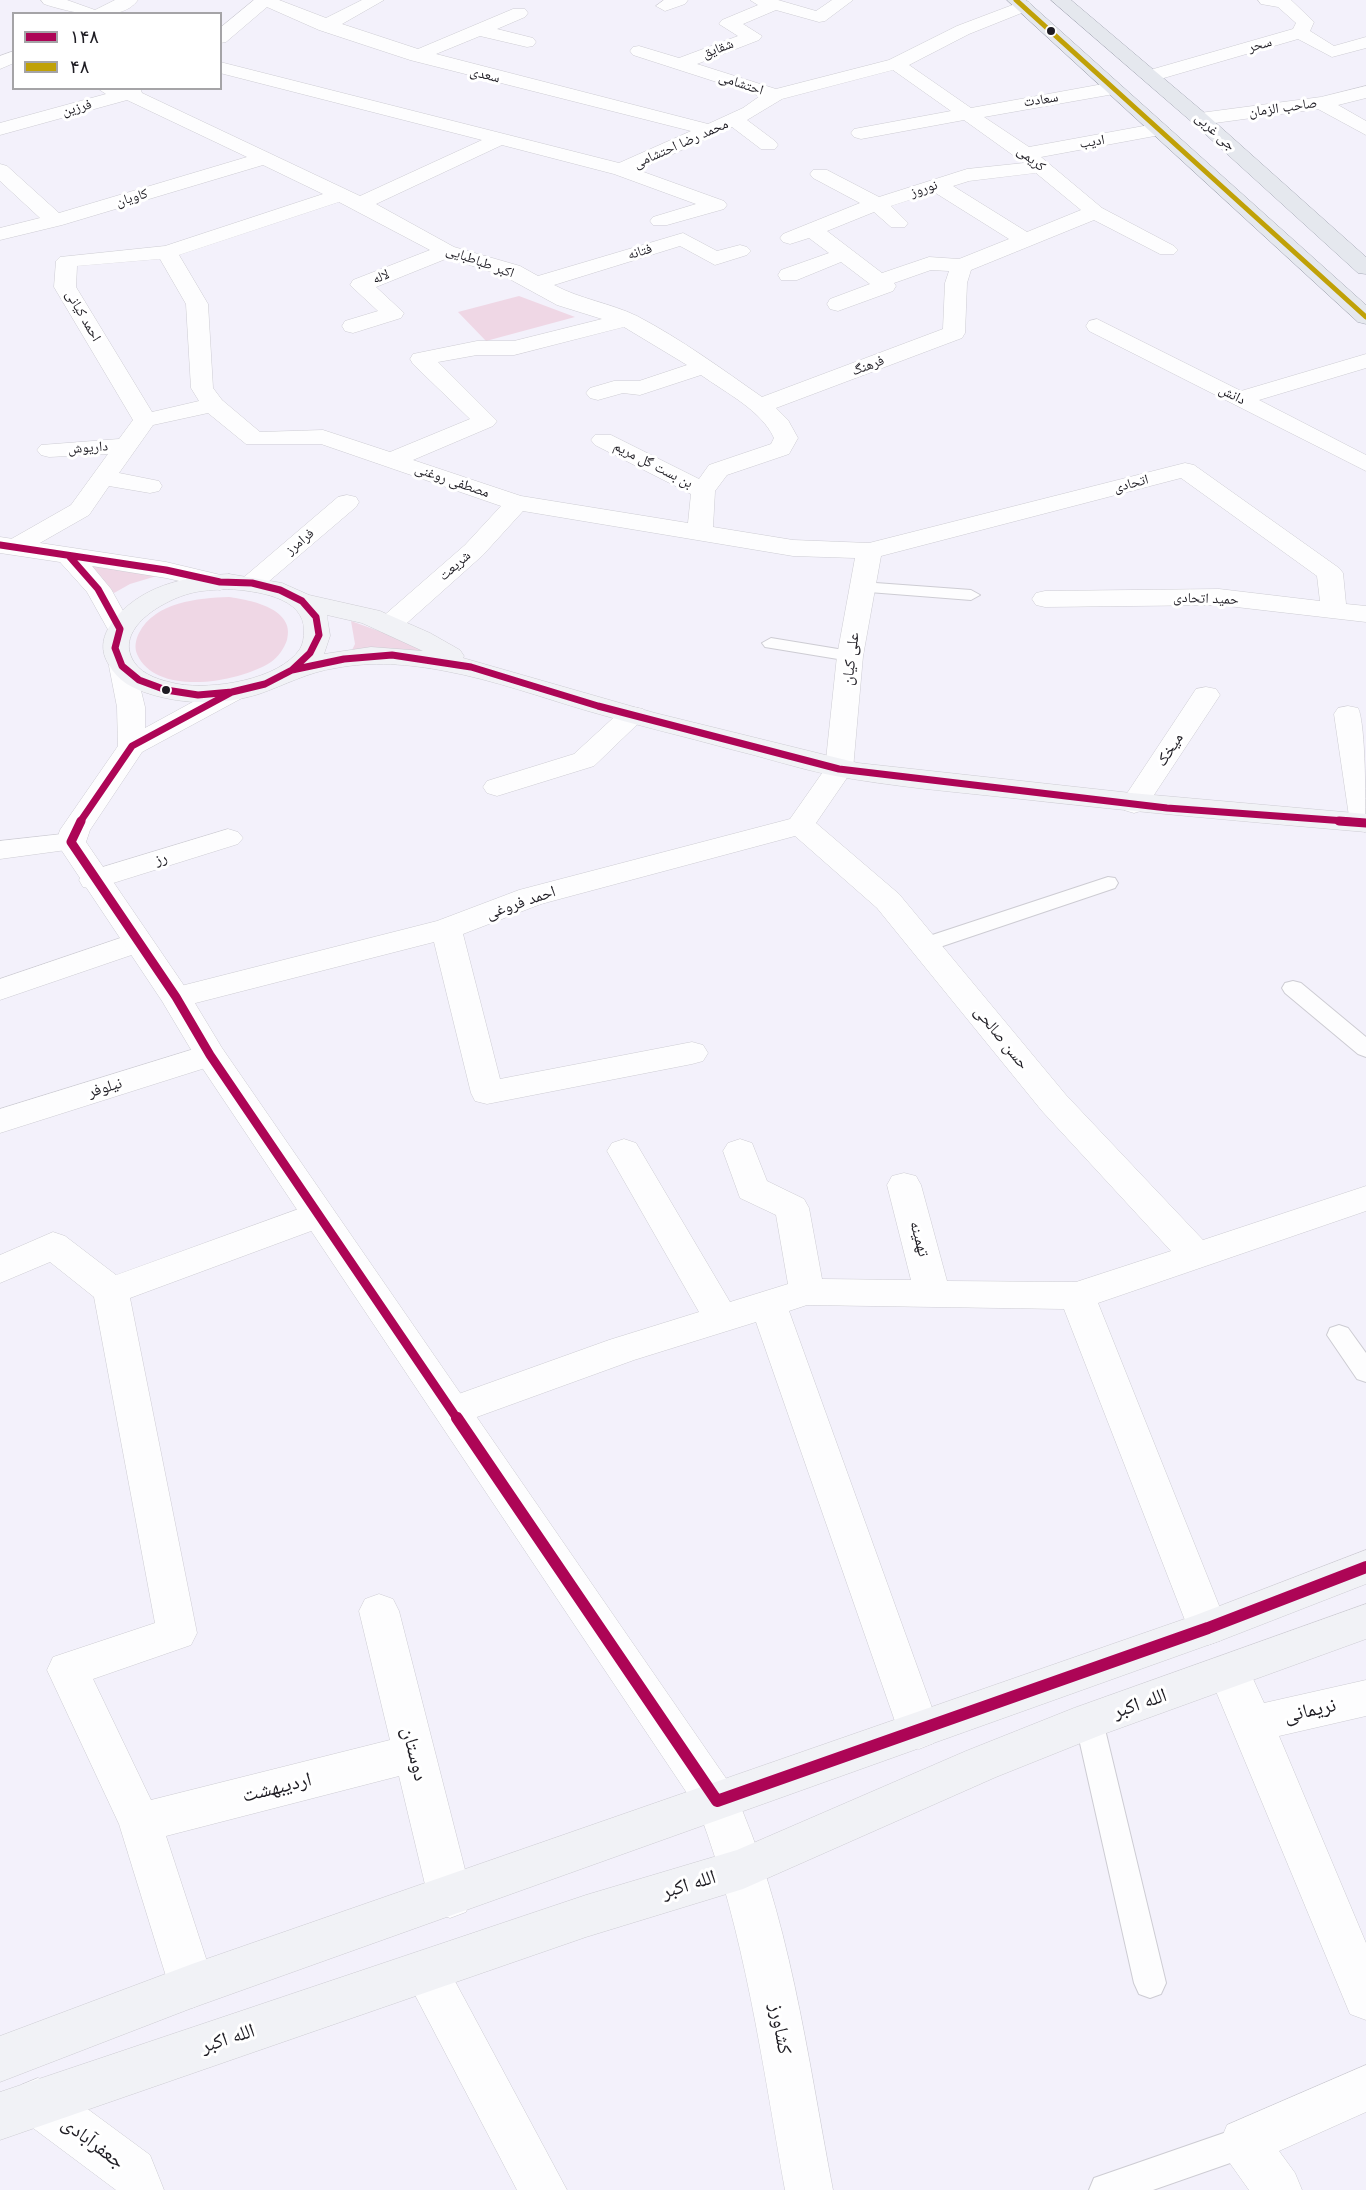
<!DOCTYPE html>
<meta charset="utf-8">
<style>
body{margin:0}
#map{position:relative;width:1366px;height:2190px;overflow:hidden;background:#f3f1fb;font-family:Helvetica,sans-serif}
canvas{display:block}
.legend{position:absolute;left:12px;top:12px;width:210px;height:78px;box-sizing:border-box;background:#fff;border:2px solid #a5a4a7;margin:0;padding:8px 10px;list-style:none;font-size:18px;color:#1e1c23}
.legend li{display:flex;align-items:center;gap:12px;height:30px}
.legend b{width:30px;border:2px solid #a5a4a7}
</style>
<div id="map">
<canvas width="1366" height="2190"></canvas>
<ul class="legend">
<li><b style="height:8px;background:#ad0556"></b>۱۴۸</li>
<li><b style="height:8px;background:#c0a107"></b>۴۸</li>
</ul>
</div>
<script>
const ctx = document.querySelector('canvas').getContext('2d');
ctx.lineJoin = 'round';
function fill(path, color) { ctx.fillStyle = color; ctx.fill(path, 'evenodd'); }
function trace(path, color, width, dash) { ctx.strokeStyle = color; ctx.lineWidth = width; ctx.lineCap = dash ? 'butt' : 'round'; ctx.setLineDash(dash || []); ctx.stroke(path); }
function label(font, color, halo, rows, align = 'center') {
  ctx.font = font + ' Helvetica,"Noto Naskh Arabic",sans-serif'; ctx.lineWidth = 6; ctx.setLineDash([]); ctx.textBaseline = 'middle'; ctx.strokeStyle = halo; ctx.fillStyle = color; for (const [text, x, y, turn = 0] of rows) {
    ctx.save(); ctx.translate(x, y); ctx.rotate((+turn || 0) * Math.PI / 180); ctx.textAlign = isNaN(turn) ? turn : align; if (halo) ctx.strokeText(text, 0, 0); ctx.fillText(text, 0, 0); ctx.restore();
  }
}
fill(new Path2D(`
 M 519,296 L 575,317 L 486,341 L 458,312 Z
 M 85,562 L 160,575 L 130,584 L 114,593 Z
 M 229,597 C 251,600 296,609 287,640 C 284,649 278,657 271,662 C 241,682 156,698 137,654 C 134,647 136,639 139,633 C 155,602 198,598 229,597 Z
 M 351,621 L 434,651 L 350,654 L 355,644 Z`), '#efd7e5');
const service = new Path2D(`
 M 862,582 L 971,590 L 980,595 L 971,600 L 856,591 L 853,587 Z
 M 771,638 L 850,651 L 859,656 L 850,661 L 765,647 L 762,643 Z
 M 1108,877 L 1115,878 L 1118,883 L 1115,888 L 931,950 L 917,950 L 913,945 L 917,940 Z
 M 1293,981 L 1301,983 L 1366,1037 L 1366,1057 L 1358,1054 L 1285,993 L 1282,988 L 1285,983 Z
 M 1339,1325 L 1348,1328 L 1366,1353 L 1366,1382 L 1357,1379 L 1327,1335 L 1330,1328 Z
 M 1089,1708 L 1099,1712 L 1103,1721 L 1166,1983 L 1161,1994 L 1150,1998 L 1139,1994 L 1134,1983 L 1075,1721 L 1079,1712 Z
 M 1244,2126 L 1256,2130 L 1260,2142 L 1256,2154 L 1153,2190 L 1089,2190 L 1094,2178 Z`);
const minor = new Path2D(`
 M 41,0 L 67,0 L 95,10 L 115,0 L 138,0 C 120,25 68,12 44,4 Z
 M 254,0 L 279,0 L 326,18 L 362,0 L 384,0 L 342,24 L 418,49 L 513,9 L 525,9 L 528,13 L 525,17 L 497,29 L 533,38 L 536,42 L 533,46 L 527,47 L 480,36 L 436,54 L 708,124 L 743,108 L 760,96 L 633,55 L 630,51 L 633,47 L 639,46 L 679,58 L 738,36 L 719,24 L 722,20 L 758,5 L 750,0 L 778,0 L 816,11 L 832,0 L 853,0 L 825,21 L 819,22 L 776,10 L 743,24 L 762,36 L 759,40 L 697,64 L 776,89 L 889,60 L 957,26 L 1023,1 L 1029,2 L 1032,6 L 1029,10 L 969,34 L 909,65 L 971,108 L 1114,82 L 1123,88 L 1114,94 L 984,117 L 1029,147 L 1160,123 L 1170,129 L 1160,135 L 1041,157 L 1102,208 L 1174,246 L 1178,250 L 1174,254 L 1160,254 L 1094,220 L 971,270 L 967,283 L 965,333 L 962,338 L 776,408 L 788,420 L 798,438 L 789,454 L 727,475 L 715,491 L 713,527 L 793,540 L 869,543 L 1185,463 L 1194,465 L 1339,568 L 1343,573 L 1346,604 L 1366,606 L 1366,622 L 1219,605 L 1045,607 L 1036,605 L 1032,599 L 1036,593 L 1045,591 L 1219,589 L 1320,601 L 1317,576 L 1181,478 L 881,556 L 863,656 L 853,769 L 816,823 L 899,894 L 1066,1095 L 1203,1240 L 1366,1186 L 1366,1211 L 1098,1303 L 1228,1628 L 1222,1640 L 1208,1645 L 1194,1640 L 1188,1628 L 1064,1309 L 807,1305 L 789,1311 L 940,1730 L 934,1743 L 919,1749 L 904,1743 L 898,1730 L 756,1322 L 634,1360 L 452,1426 L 439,1421 L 433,1411 L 439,1401 L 609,1340 L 699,1312 L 607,1151 L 612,1143 L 624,1139 L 636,1143 L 730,1302 L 788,1284 L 776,1215 L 740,1198 L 723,1151 L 728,1143 L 740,1139 L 752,1143 L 767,1181 L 804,1199 L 809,1208 L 822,1279 L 911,1280 L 887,1185 L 892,1176 L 904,1173 L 916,1176 L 921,1185 L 947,1281 L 1076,1282 L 1171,1251 L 1042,1111 L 877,908 L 795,836 L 541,904 L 463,934 L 500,1079 L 692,1042 L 703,1045 L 708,1053 L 703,1061 L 692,1064 L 487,1104 L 475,1101 L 471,1093 L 434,942 L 176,1008 L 165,1004 L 160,997 L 165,990 L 437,921 L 519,890 L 790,819 L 825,769 L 837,656 L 855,558 L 793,556 L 523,511 L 483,555 L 398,631 L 389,633 L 380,631 L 376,625 L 380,619 L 465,545 L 501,506 L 321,444 L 246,444 L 208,413 L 153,425 L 119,473 L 159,481 L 162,486 L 159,491 L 150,493 L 109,486 L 89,515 L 24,552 L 15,555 L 6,552 L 2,547 L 6,542 L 71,505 L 108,454 L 49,457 L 41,455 L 37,450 L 41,445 L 119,439 L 133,420 L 54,287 L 56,261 L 60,257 L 165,246 L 323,194 L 263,165 L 62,225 L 0,240 L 0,228 L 40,218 L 0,181 L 0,164 L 7,166 L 59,213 L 247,157 L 127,100 L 0,135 L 0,123 L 106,94 L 97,88 L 140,88 L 142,93 L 360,196 L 482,140 L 220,73 L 220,62 L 619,163 L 691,131 L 410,60 L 319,30 L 267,7 L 226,42 L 220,43 L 220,28 ZM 893,70 L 951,111 L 854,129 L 851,133 L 854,137 L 861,139 L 964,120 L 1024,163 L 967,169 L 879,197 L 827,170 L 813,170 L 810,174 L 813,178 L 860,203 L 783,234 L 780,238 L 783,242 L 790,244 L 809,238 L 829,253 L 781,270 L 778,275 L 781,280 L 797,280 L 841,262 L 870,284 L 830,299 L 827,304 L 830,309 L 838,311 L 893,291 L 896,286 L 894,283 L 931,270 L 949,271 L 945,283 L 943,329 L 762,397 C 722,369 681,339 637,316 C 610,303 580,299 554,285 L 680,246 L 715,265 L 747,255 L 751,251 L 747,247 L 740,245 L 717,251 L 683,233 L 538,276 L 520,266 L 454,247 L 376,204 L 502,145 L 614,174 L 696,204 L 653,217 L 650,221 L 653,225 L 667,225 L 724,209 L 727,205 L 724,201 L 638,170 L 732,127 L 761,149 L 775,149 L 778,145 L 775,141 L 747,120 L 782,99 ZM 1036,173 L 1081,210 L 1027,232 L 953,186 L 969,181 ZM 934,192 L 1009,239 L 959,259 L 929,257 L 882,273 L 827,231 L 874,212 L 891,227 L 905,227 L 908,223 L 891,206 ZM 339,202 L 430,250 L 353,280 L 350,285 L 378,311 L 345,321 L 342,326 L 345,331 L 353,333 L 401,318 L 404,313 L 376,287 L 448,258 L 504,276 L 557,305 L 602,319 L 514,341 L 477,341 L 413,354 L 410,359 L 413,364 L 470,419 L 390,452 L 323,430 L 260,432 L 222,400 L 213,388 L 208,304 L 179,255 ZM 160,259 L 186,304 L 191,388 L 199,401 L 152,412 L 76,287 L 77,266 ZM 624,327 L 687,365 L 639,381 L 614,381 L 590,388 L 586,393 L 590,398 L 598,400 L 623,393 L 640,395 L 701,375 C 726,393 761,410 774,438 L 771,444 L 709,465 L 699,479 L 611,435 L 595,435 L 591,440 L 595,445 L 691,494 L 688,523 L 521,496 L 413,460 L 493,426 L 497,421 L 438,362 L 477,355 L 514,355 Z
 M 664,0 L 688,0 L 685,4 L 665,11 L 656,6 Z
 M 1258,0 L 1291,0 L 1314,22 L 1310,31 L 1334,46 L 1366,37 L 1366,48 L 1332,57 L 1298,39 L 1150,82 L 1141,76 L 1143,72 L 1293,29 L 1296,23 L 1278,7 L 1261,4 Z
 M 14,51 L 14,63 L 0,69 L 0,56 Z
 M 1366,86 L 1366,98 L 1338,105 L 1366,121 L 1366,135 L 1318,109 L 1200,125 L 1190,119 L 1200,113 L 1321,97 Z
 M 1097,319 L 1241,391 L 1366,354 L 1366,368 L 1259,400 L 1366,455 L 1366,471 L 1089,331 L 1086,326 L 1089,321 Z
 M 347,495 L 356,497 L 359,502 L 356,507 L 261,588 L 252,591 L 243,588 L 239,583 L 243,578 L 338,497 Z
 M 1206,687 L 1216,689 L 1220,695 L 1148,804 L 1144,810 L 1134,813 L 1124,810 L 1120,804 L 1196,689 Z
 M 1348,706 L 1358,708 C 1366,723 1366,814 1365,832 L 1355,829 L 1350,823 L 1334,714 L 1338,708 Z
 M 633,707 L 643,709 L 647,715 L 594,766 L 497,796 L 487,793 L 483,787 L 487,781 L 574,754 L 623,709 Z
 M 228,829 L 238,832 L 243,838 L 238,844 L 94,889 L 83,887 L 79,880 L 83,873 Z
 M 71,833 L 81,836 L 86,842 L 81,848 L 0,859 L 0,841 Z
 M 138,932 L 149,935 L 153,942 L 149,949 L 0,1000 L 0,979 Z
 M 210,1044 L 221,1047 L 226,1055 L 221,1063 L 0,1133 L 0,1109 Z
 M 318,1202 L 330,1206 L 335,1215 L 330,1224 L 130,1298 L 197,1633 L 191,1645 L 93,1679 L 151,1800 L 390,1740 L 359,1611 L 365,1599 L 379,1594 L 393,1599 L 399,1611 L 472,1897 L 466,1912 L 450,1918 L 434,1912 L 428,1897 L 399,1776 L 166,1836 L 215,1986 L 208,2001 L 192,2008 L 176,2001 L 169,1986 L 119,1824 L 47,1670 L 53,1657 L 155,1623 L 94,1297 L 50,1262 L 0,1283 L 0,1255 L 53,1232 L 65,1236 L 116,1275 Z
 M 1229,1654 L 1244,1659 L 1264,1703 L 1366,1680 L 1366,1716 L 1279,1736 L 1366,1943 L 1366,2020 L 1350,2014 L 1208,1672 L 1214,1659 Z
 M 426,1950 L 442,1957 L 567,2190 L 517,2190 L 403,1972 L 410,1957 Z
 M 1366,2065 L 1366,2112 L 1279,2151 L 1295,2173 L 1302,2190 L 1249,2190 L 1227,2159 L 1220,2142 L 1227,2125 Z
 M 38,2078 L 55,2085 L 150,2155 L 164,2190 L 116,2190 L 21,2119 L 14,2102 L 21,2085 Z`);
const tertiary = new Path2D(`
 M 0,537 L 166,562 L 229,577 L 233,582 L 229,587 L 220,590 L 166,578 L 92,566 L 111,589 L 133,629 L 129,635 L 120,637 L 111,635 L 87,592 L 60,562 L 0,553 Z
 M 122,658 L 132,660 L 135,666 L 145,707 L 145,728 L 222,686 L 232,684 L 242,686 L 246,692 L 242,698 L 142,752 L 90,830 L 86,842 L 187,990 L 222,1048 L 732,1787 C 790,1913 807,2055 833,2190 L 785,2190 C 762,2062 745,1933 699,1811 L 199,1063 L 162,1001 L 56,842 L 60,830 L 118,746 L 117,707 L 109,666 L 112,660 Z`);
const secondary = new Path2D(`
 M 229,574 L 282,583 L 309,595 L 380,611 L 430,633 L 460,650 L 464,656 L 463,658 L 655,713 L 858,763 L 1131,793 L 1366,814 L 1366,832 C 1251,822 1136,812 1021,799 C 957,792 893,787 830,775 C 796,768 764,757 730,749 C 683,736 635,725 588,711 C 540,697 494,680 445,671 C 409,664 372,661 336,668 C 308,672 285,685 259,694 C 224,705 185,705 150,694 C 133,689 118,681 109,665 C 100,651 102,637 111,624 C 138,586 185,576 229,574 ZM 229,589 C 254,591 305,596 304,631 C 304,637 303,644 300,649 C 279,680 212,690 178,684 C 163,681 143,676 134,662 C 113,629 163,601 188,594 C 201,590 215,590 229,589 ZM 327,615 L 362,623 L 423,651 L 371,647 L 324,654 L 330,636 Z
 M 1366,1550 L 1366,1584 L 1222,1640 L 192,2008 L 0,2082 L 0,2036 L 192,1964 L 1196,1615 Z
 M 1366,1604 L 1366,1639 L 1101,1735 L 996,1777 L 743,1889 L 586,1937 L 0,2140 L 0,2092 L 586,1895 L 737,1850 L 966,1751 L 1074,1708 Z`);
const primary = new Path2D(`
 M 1007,0 L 1026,0 L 1366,305 L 1366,324 L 1358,322 Z
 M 1051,0 L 1071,0 L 1207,115 L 1366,257 L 1366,274 L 1358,273 L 1193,123 Z`);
trace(service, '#cdccd3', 2);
trace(minor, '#cdccd3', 1);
trace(tertiary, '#cdccd3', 1);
trace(secondary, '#cdccd3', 1);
trace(primary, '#a5a8b5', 1);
fill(service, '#fdfdfe');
fill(minor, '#fdfdfe');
fill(tertiary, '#fdfdfe');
fill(secondary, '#f1f2f6');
fill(primary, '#e5e8ee');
trace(new Path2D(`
 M 0,545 L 166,570 L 220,582 L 252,583 L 280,590 L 302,601 L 316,617 L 319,635 L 310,653 L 292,670 L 265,684 L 232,692 L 132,746 L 80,822
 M 69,556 L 98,589 L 120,629 L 115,648 L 122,666 L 139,680 L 166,690 L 198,695 L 232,692 L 265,684 L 292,670 L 344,659 L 392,655 L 471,667 L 598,706 L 839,769 L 1167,808 L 1359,822`), '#ad0556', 7);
trace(new Path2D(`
 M 81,821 L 71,842 L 176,997 L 210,1055 L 458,1420
 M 1339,821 L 1366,823`), '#ad0556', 9);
trace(new Path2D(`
 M 457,1418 L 717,1801 L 1208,1628 L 1366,1567`), '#ad0556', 12);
trace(new Path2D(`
 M 1016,0 L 1366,317`), '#c0a107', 5);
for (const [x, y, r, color] of [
 [1051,31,5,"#1e1c23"],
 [166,690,5,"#1e1c23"]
]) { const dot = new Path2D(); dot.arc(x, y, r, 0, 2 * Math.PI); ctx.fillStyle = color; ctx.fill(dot); trace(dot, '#fff', 2); }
label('14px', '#1e1c23', '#fff', [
 ["سحر",1260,45,-16],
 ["شقایق",718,49,-21],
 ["سعدی",485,75,14],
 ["احتشامی",741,84,18],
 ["سعادت",1041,100,-9],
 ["فرزین",77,108,-15],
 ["صاحب الزمان",1283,108,-8],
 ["جی غربی",1215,132,42],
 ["ادیب",1092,142,-10],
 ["محمد رضا احتشامی",681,144,-24],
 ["کریمی",1031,159,38],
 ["نوروز",924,189,-18],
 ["کاویان",132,198,-17],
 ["فتانه",640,252,-17],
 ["اکبر طباطبایی",480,262,20],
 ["لاله",381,277,-22],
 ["احمد کیانی",83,316,60],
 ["فرهنگ",868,366,-21],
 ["دانش",1232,395,27],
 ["داریوش",88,448,-4],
 ["بن بست گل مریم",653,465,27],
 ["مصطفی روغنی",452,481,19],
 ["اتحادی",1131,484,-15],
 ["فرامرز",300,542,-40],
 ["شریعت",455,566,-42],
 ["حمید اتحادی",1206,599,2]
]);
label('16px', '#1e1c23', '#fff', [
 ["علی کیان",851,659,-83],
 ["میخک",1170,750,-57],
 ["رز",161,859,-17],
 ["احمد فروغی",521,903,-19],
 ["حسن صالحی",1001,1038,51],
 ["نیلوفر",105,1088,-17],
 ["تهمینه",919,1239,75]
]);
label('20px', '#1e1c23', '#fff', [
 ["الله اکبر",1140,1704,-19],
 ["نریمانی",1310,1711,-13],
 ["دوستان",414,1754,76],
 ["اردیبهشت",277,1788,-14],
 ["الله اکبر",689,1885,-17],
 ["کشاورز",780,2029,80],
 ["الله اکبر",228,2039,-18],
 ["جعفرآبادی",93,2143,37]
]);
</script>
